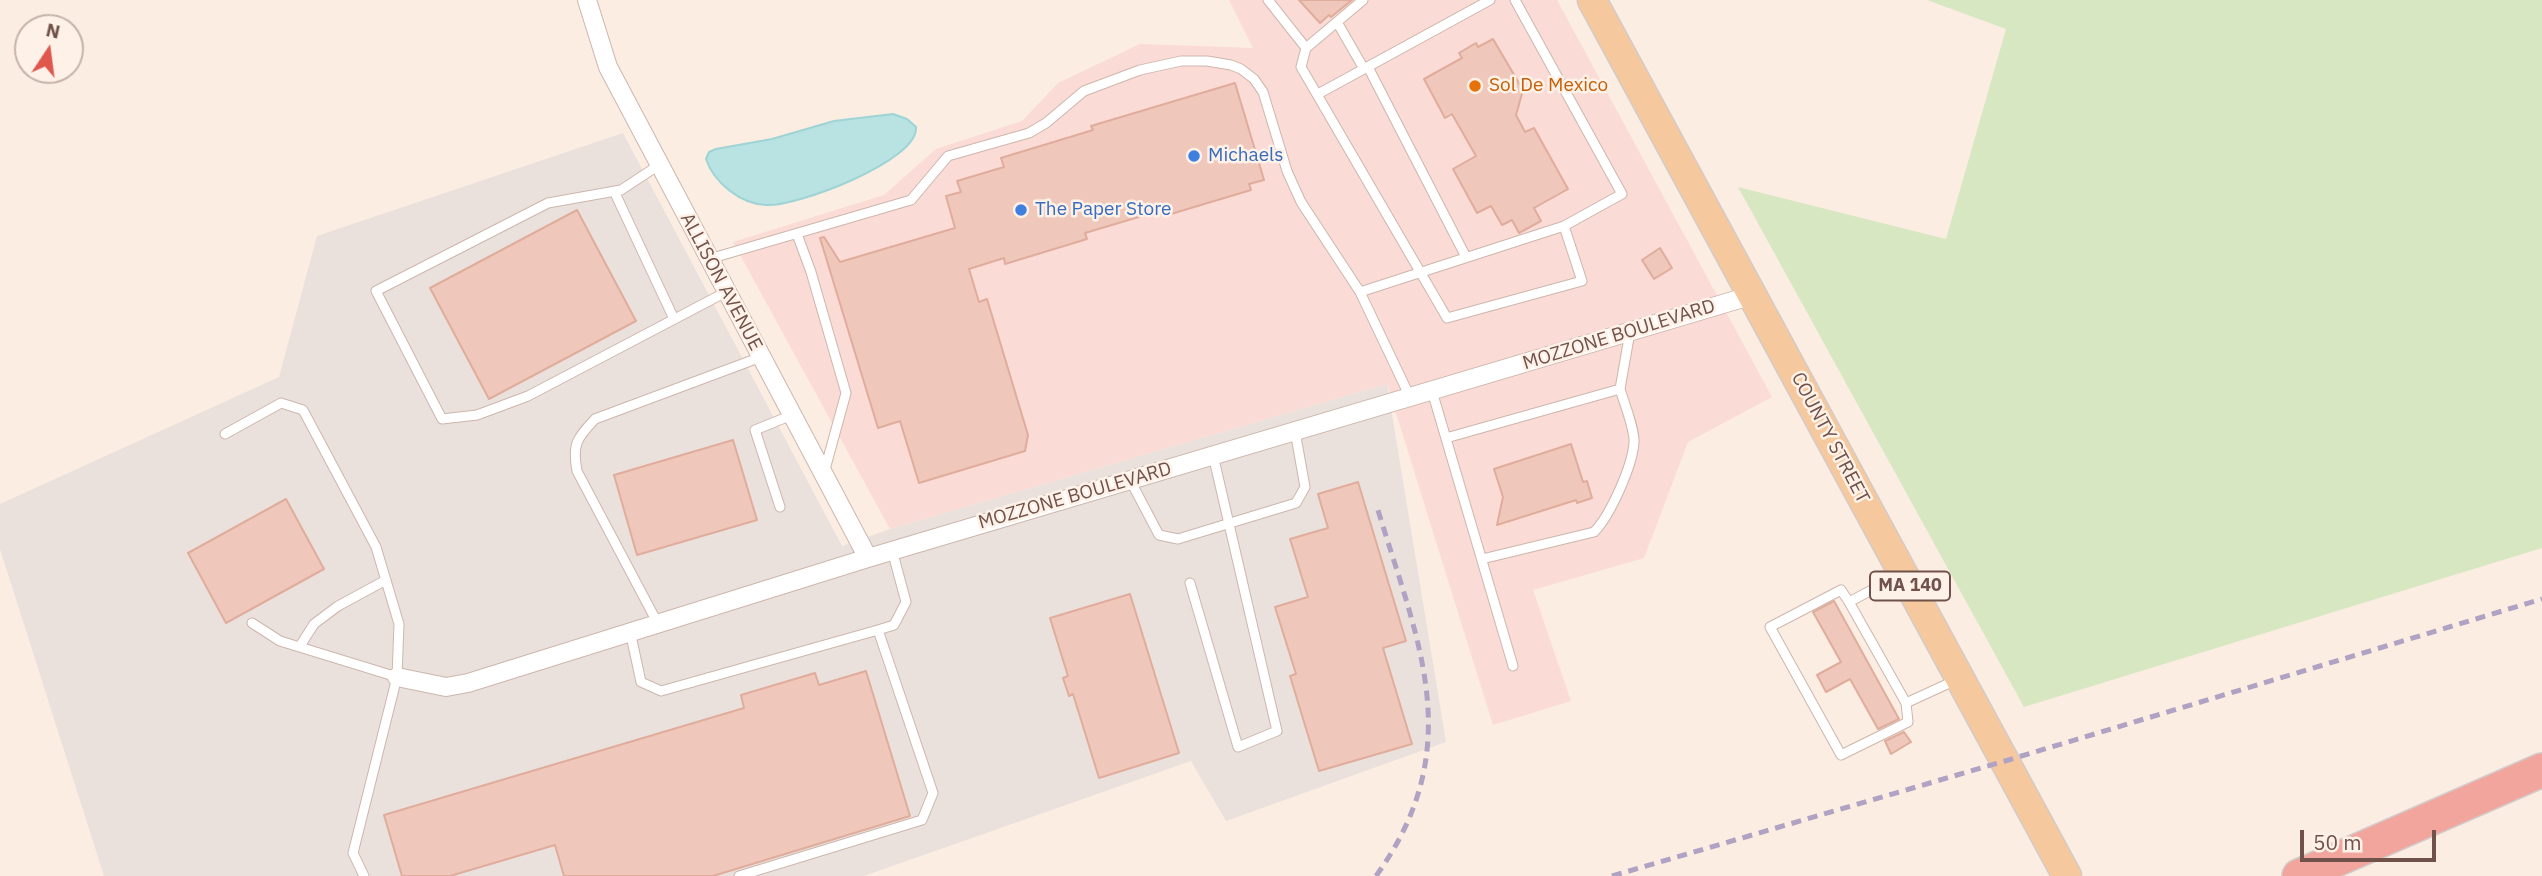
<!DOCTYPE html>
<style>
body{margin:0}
#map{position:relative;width:2542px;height:876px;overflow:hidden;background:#fbede2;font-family:"IBM Plex Sans",sans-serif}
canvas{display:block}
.north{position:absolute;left:14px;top:14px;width:70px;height:70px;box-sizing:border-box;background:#fef2e8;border:2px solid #c6b2a9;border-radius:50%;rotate:13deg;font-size:19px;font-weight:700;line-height:28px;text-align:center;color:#71524a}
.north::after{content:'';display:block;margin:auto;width:24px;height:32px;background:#df574d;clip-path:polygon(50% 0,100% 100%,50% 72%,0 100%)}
.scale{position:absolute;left:2300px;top:830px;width:136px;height:32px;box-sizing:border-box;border:4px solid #71524a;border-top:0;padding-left:9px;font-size:21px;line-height:24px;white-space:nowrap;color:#71524a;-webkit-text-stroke:5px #fef2e8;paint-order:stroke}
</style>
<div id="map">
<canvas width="2542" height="876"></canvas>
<div class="north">N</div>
<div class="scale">50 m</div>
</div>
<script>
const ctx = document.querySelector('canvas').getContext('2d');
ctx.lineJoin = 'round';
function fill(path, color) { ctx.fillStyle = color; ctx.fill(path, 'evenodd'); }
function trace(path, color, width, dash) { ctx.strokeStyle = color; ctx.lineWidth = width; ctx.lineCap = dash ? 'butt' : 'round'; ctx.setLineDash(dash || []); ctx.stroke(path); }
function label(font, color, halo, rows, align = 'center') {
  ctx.font = font + ' "IBM Plex Sans",sans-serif'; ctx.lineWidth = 5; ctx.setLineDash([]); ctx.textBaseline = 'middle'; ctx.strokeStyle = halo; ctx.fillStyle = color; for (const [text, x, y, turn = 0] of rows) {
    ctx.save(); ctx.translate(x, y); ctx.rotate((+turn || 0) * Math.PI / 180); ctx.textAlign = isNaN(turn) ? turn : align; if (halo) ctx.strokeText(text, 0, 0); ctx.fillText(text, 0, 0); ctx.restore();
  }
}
fill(new Path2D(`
 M 1229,0 L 1557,0 L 1772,397 L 1688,442 L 1644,558 L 1533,590 L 1571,701 L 1493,725 L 1387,384 L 890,529 L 733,242 L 884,195 L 936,149 L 1022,121 L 1058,83 L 1140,44 L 1253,48 Z`), '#fbdbd6');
fill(new Path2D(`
 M 623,133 L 842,546 L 890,529 L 1387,384 L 1446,742 L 1226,821 L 1191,761 L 864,876 L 104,876 L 0,549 L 0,504 L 279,377 L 317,236 Z`), '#eae1dd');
fill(new Path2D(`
 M 1927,0 L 2542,0 L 2542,548 L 2024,707 L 1738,187 L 1946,239 L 2006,29 Z`), '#d7e7c2');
const water = new Path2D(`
 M 893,114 L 907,119 L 916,127 C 919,161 796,207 766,205 C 741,204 714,183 706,159 L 709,152 L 716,149 L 772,139 L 834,121 Z`);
fill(water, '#b8e3e2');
trace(water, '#9fd4d4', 2);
const building = new Path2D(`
 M 1299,0 L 1352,0 L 1331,17 L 1329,15 L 1320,23 Z
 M 1493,39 L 1523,90 L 1516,115 L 1525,132 L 1534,128 L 1568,189 L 1534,208 L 1541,221 L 1519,233 L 1512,220 L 1502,225 L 1491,206 L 1477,213 L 1453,169 L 1476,156 L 1452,114 L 1445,118 L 1424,79 L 1462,58 L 1459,53 L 1476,43 L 1478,47 Z
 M 1235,83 L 1264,180 L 1249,184 L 1251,190 L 1171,214 L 1169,208 L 1085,233 L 1087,239 L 1005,264 L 1004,258 L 969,269 L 979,302 L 987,299 L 1028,435 L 1025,451 L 919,483 L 900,421 L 878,428 L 820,238 L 824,237 L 840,262 L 955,228 L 946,196 L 961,192 L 957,181 L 1004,167 L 1001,158 L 1093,130 L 1091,126 Z
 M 577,210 L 636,321 L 489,399 L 430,288 Z
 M 1660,248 L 1672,268 L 1654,279 L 1642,260 Z
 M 733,440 L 757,520 L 637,555 L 614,475 Z
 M 1571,444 L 1583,482 L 1587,481 L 1592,498 L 1577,503 L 1576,500 L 1497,525 L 1503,497 L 1494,469 Z
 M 1358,482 L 1406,641 L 1383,648 L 1412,744 L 1319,771 L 1290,676 L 1296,674 L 1275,607 L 1308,597 L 1290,539 L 1328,528 L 1318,494 Z
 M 286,499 L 324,569 L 226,623 L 188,553 Z
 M 1130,594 L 1179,753 L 1099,778 L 1073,694 L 1069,696 L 1063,678 L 1068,676 L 1050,618 Z
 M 1834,601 L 1899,719 L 1878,729 L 1850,679 L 1826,692 L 1817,675 L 1841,662 L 1813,612 Z
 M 866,671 L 910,816 L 713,876 L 564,876 L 555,845 L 450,876 L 402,876 L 384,815 L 744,708 L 741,695 L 815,673 L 819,685 Z
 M 1904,732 L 1911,742 L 1891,754 L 1885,741 Z`);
fill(building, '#efc8bb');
trace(building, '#e0ac9c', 2);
const lane = new Path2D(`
 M 1268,0 L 1306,48
 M 1363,0 L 1306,48 L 1301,67 L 1447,318 L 1582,281 L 1564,226
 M 1337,22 L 1364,69
 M 1368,67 L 1466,257
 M 1318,94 L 1490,0
 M 659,165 L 621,190 L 548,203 L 376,291 L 442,419 L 477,415 L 528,396 L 726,292
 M 614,191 L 674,319
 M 797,234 L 811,272 L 846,393 L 824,473
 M 709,259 L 911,200 L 948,156 L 1029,133 L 1046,123 L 1084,91 L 1140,70 L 1181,61 L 1207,61 L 1231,65 L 1241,69 L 1254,79 L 1263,92 L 1287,171 L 1301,202 L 1360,292 L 1410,397
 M 1360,292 L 1564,226 L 1622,194 L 1515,0
 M 1432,391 L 1513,666
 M 225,434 L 281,403 L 303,410 L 376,547 L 399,624 L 397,677 L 353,853 L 364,876
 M 1446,438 L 1620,389 L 1630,332
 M 1130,480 L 1159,535 L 1178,539 L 1296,503 L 1305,487 L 1295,431
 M 780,507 L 755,430 L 792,415
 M 1482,559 L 1594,532 C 1610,516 1632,467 1634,443 C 1635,429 1624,403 1620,389
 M 1898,576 L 1849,602 L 1906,703 L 1956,680
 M 1190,583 L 1238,747 L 1277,731 L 1213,455
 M 1849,602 L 1841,590 L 1770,627 L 1841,755 L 1908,722 L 1906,703
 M 657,622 L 577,471 C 572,444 577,438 595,419 L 761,357
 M 252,623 L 280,641 L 397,677
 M 878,630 L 894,625 L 906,602 L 892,550
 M 630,631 L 641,682 L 661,691 L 878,630 L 933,793 L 922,820 L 739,876
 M 300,646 L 314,624 L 338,606 L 386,580`);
const street = new Path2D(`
 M 587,0 L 608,67 L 868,558
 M 397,677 L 446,687 L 468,683 L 868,558 L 1753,295`);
const primary = new Path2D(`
 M 1592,0 L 2067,876`);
const highway = new Path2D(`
 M 2299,876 L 2542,770`);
trace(lane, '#cdb6ac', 11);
trace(street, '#cdb6ac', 20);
trace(primary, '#d4cbc9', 31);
trace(highway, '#d4cbc9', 36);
trace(lane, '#fff', 9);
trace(street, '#fff', 18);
trace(primary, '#f6c89d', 28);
trace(highway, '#f2a59c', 33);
trace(new Path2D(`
 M 1376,876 C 1469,747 1418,642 1377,507
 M 1612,876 L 2005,761 L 2542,599`), '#afa2c3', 5, [10, 7]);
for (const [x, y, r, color] of [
 [1475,86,7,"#e8710a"],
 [1194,156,7,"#3f7fe0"],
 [1021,210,7,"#3f7fe0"]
]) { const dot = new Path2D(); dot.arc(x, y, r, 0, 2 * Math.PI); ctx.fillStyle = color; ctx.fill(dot); trace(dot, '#fef2e8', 2.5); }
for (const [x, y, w] of [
 [1910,586,80]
]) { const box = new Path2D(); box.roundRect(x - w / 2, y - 14.5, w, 29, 5); ctx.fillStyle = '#fef2e8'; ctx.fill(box); trace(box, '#71524a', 2); }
label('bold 18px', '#71524a', null, [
 ["MA 140",1910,586]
]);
label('19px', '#c56008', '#fef2e8', [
 ["Sol De Mexico",1489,86]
], 'left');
label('19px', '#366cbe', '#fef2e8', [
 ["Michaels",1208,156],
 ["The Paper Store",1035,210]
], 'left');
label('19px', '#71524a', '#fef2e8', [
 ["ALLISON AVENUE",721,282,62],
 ["MOZZONE BOULEVARD",1619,335,-17],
 ["COUNTY STREET",1830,438,62],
 ["MOZZONE BOULEVARD",1075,496,-16]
]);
</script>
